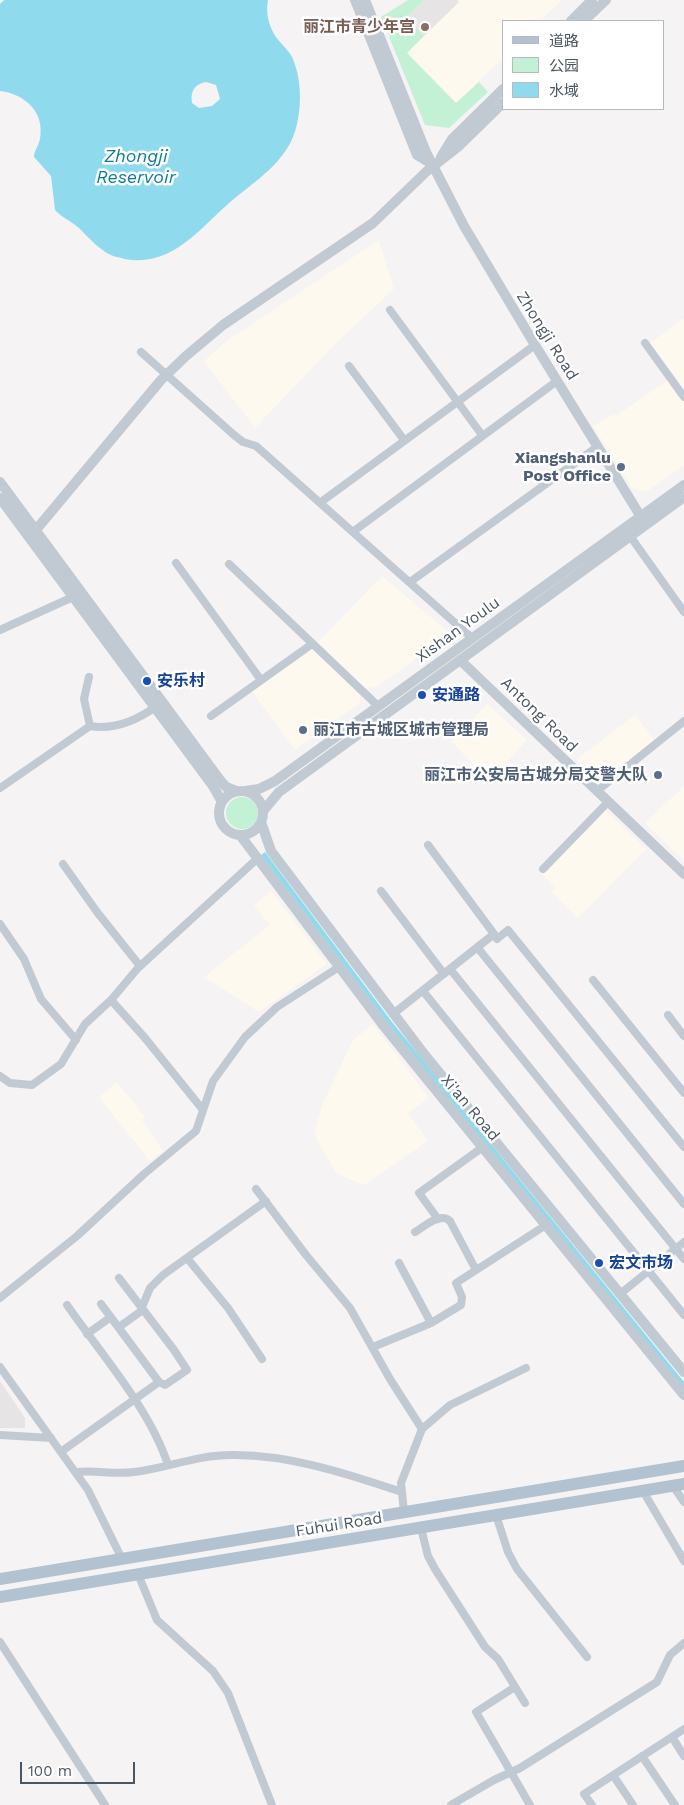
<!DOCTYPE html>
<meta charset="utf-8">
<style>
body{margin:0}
#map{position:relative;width:684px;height:1805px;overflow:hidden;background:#f5f3f3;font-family:"Work Sans","Noto Sans SC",sans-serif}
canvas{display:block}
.legend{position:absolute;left:502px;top:20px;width:162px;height:90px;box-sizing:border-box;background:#fff;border:1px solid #b7bbc0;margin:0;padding:6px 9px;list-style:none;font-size:15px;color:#4a5661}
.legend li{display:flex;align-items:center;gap:10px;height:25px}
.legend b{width:25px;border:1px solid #b7bbc0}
.scale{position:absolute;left:20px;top:1762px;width:115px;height:22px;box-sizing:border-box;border:2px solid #4a5661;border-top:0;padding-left:6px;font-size:15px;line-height:18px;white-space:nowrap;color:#4a5661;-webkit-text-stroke:4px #fff;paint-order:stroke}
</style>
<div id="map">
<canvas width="684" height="1805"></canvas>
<ul class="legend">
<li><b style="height:6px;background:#b3c2d1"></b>道路</li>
<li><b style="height:14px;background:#c3f1d5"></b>公园</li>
<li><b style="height:14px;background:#90daee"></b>水域</li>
</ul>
<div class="scale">100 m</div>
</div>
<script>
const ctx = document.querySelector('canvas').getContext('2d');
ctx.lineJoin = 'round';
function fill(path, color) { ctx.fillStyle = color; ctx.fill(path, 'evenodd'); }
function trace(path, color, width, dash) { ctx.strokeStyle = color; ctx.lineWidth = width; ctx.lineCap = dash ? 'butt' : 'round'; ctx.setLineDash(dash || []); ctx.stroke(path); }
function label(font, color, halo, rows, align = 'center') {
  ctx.font = font + ' "Work Sans","Noto Sans SC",sans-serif'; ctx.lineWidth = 5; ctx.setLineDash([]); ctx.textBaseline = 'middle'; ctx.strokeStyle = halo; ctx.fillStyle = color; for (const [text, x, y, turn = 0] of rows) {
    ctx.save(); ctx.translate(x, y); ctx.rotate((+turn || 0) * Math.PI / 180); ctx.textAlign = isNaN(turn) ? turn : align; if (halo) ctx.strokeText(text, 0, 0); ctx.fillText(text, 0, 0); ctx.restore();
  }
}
fill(new Path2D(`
 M 457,0 L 562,0 L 540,21 L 503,21 L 503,58 L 456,103 L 407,53 L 459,2 Z
 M 379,240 L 394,289 L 336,343 L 255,428 L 204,361 L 228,340 Z
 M 684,318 L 684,389 L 650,343 Z
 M 671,378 L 684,396 L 684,465 L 646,492 L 632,488 L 593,426 L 614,414 L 616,416 Z
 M 382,576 L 446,630 L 443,638 L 405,667 L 376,687 L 363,688 L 317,643 Z
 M 310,647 L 360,694 L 360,703 L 295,750 L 251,690 Z
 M 487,704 L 527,740 L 489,781 L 451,741 Z
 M 635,715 L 655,741 L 598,785 L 576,760 Z
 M 684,786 L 684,861 L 645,823 Z
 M 604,809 L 646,849 L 578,918 L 552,893 L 556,888 L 541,874 Z
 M 271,891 L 327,964 L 259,1012 L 204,977 L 270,925 L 254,905 Z
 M 373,1024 L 429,1098 L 408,1113 L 428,1141 L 364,1185 L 337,1174 L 314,1134 L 322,1105 L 353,1040 Z
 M 117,1082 L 145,1117 L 142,1120 L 163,1151 L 150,1161 L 99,1097 Z`), '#fdf9ef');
fill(new Path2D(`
 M 424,0 L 457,0 L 459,2 L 424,36 L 406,18 Z
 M 0,1381 L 25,1418 L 25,1428 L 0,1428 Z`), '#e6e4e5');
fill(new Path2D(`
 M 408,0 L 424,0 L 406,18 L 424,36 L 407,53 L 456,103 L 479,82 L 488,92 L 449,128 L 425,125 L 381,17 Z
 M226 813a16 16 0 1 1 32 0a16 16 0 1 1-32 0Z`), '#c3f1d5');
fill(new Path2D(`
 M 4,0 L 268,0 C 265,15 270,31 280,42 C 284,47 289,51 292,57 C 301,76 302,103 297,124 C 290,158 261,177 235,198 C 202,225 174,268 125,259 C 118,257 110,256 104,251 C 95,245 87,236 79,228 C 71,221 61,217 55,210 L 51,176 L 34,157 C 34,151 39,145 40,139 C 45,112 25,94 0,91 L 0,4 ZM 206,82 L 216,85 L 220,99 L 212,106 L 199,108 L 192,103 C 190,91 195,84 206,82 Z
 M 265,852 L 392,1022 L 684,1382 L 684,1390 L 389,1025 L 261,855 Z`), '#90daee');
trace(new Path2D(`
 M 390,310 L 482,435
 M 645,343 L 684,397
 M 141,352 L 234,435 L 243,442 L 256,446 L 472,638
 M 349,366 L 404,440
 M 321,502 L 535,345
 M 354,531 L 557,381
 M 630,536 L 684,612
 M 176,563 L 261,680
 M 229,564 L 378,706
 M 410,582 L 597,447
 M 0,630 L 73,597
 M 89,677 L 84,699 L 90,726
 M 211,716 L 312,644
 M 0,788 L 90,726 C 114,730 138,720 158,705
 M 597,791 L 684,721
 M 428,845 L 494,934
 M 63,864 L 97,912 L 140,966
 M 543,869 L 608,802
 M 381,891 L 444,974
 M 0,924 L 24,959 L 41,999 L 76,1040
 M 477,947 L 684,1204
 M 450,969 L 684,1259
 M 593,980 L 684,1093
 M 423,991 L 684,1315
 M 111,1000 L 145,1038 L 203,1110
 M 393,1014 L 494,934 L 497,939 L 508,930 L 684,1147
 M 668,1015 L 684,1036
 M 0,1076 L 10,1083 L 32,1085 L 61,1064 L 85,1024 L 111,1000 L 138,968 L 258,858
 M 256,1189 L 306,1255 L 350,1308 L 390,1379 L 422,1429 L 401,1483 L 404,1512
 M 438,1219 L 419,1193 L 483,1147
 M 415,1232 C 425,1226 440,1212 450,1221 L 476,1270
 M 187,1258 L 228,1308 L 262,1359
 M 399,1263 L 431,1323
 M 119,1278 L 174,1350 L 187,1370 L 165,1385 L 159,1382
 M 620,1294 L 684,1242
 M 0,1298 L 77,1236 L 144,1174 L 196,1131 L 213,1081 L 245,1037 L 277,1007 L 339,967
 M 67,1305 C 101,1354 150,1409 168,1465
 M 119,1327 L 140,1312 L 150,1288 L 163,1275 L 266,1201
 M 87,1334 L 111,1317
 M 373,1347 L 431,1323 L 461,1305 L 462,1297 L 456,1283 L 546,1225
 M 0,1367 L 88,1490 L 122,1559
 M 422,1429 L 450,1405 L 526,1368
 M 0,1435 L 51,1438
 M 62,1451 L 159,1382 L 101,1304
 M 77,1472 C 96,1470 115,1475 134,1472 C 167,1468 197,1455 231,1455 C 289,1454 348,1474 402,1492
 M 673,1486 L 684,1502
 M 643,1491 L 684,1561
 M 496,1515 L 508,1552 L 517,1569 L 587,1657
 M 421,1528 L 428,1556 L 435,1569 L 485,1647 L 498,1659 L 525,1703
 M 138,1574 L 157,1620 L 213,1671 L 228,1693 L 272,1805
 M 0,1642 L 105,1805
 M 515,1687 L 476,1712 L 530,1805
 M 672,1737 L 684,1756
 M 642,1756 L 675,1805
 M 613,1775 L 633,1805
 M 451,1805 L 494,1780 L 520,1768 L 657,1682 L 670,1655 L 684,1643
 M 592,1805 L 584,1794 L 684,1729`), '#c1cad2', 8);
trace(new Path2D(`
 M 355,0 L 417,155 L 432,164
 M 365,0 L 426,152 L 464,226 L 535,345 L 641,517
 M 571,21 L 592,0
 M 584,21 L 606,0
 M 441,157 L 452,139 L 503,89
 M 0,482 L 220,780 L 226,787 L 236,791
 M 0,498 L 213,786 L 222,802
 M 35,531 L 161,380 L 186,356 L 223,325 L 373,223 L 427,171 L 459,146 L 503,103
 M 460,660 L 684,874
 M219 813a22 22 0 1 1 44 0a22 22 0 1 1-44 0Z
 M 245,791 L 259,789 L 275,781 L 684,485
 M 263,811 L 279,792 L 684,497
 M 261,822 L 271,851 L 424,1054 L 684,1372
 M 240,835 L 383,1025 L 684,1395`), '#c1cad2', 10);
trace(new Path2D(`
 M 0,1579 L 684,1466
 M 0,1597 L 684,1484`), '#b3c2d1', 12);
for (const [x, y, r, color] of [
 [425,27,5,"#8d6e63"],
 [621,467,5,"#5c6f8a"],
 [147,681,5,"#1a4fb4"],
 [422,695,5,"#1a4fb4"],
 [303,730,5,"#5c6f8a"],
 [658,775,5,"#5c6f8a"],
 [599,1263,5,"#1a4fb4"]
]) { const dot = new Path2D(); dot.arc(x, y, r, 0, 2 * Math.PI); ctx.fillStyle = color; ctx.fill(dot); trace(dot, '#fff', 2); }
label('bold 16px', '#785e54', '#fff', [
 ["丽江市青少年宫",415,27]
], 'right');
label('16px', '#4a5661', '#fff', [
 ["Zhongji Road",547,336,58],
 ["Xishan Youlu",458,630,-36],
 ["Antong Road",539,715,44],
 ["Xi'an Road",470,1108,50],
 ["Fuhui Road",339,1525,-9]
]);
label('bold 16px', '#4e5e75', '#fff', [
 ["Xiangshanlu",611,458],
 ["Post Office",611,476],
 ["丽江市古城区城市管理局",313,730,"left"],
 ["丽江市公安局古城分局交警大队",648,775]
], 'right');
label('bold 16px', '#164399', '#fff', [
 ["安乐村",157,681],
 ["安通路",432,695],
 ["宏文市场",609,1263]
], 'left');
label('italic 18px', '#0c7c9b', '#fff', [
 ["Zhongji",136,157],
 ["Reservoir",136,178]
]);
</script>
